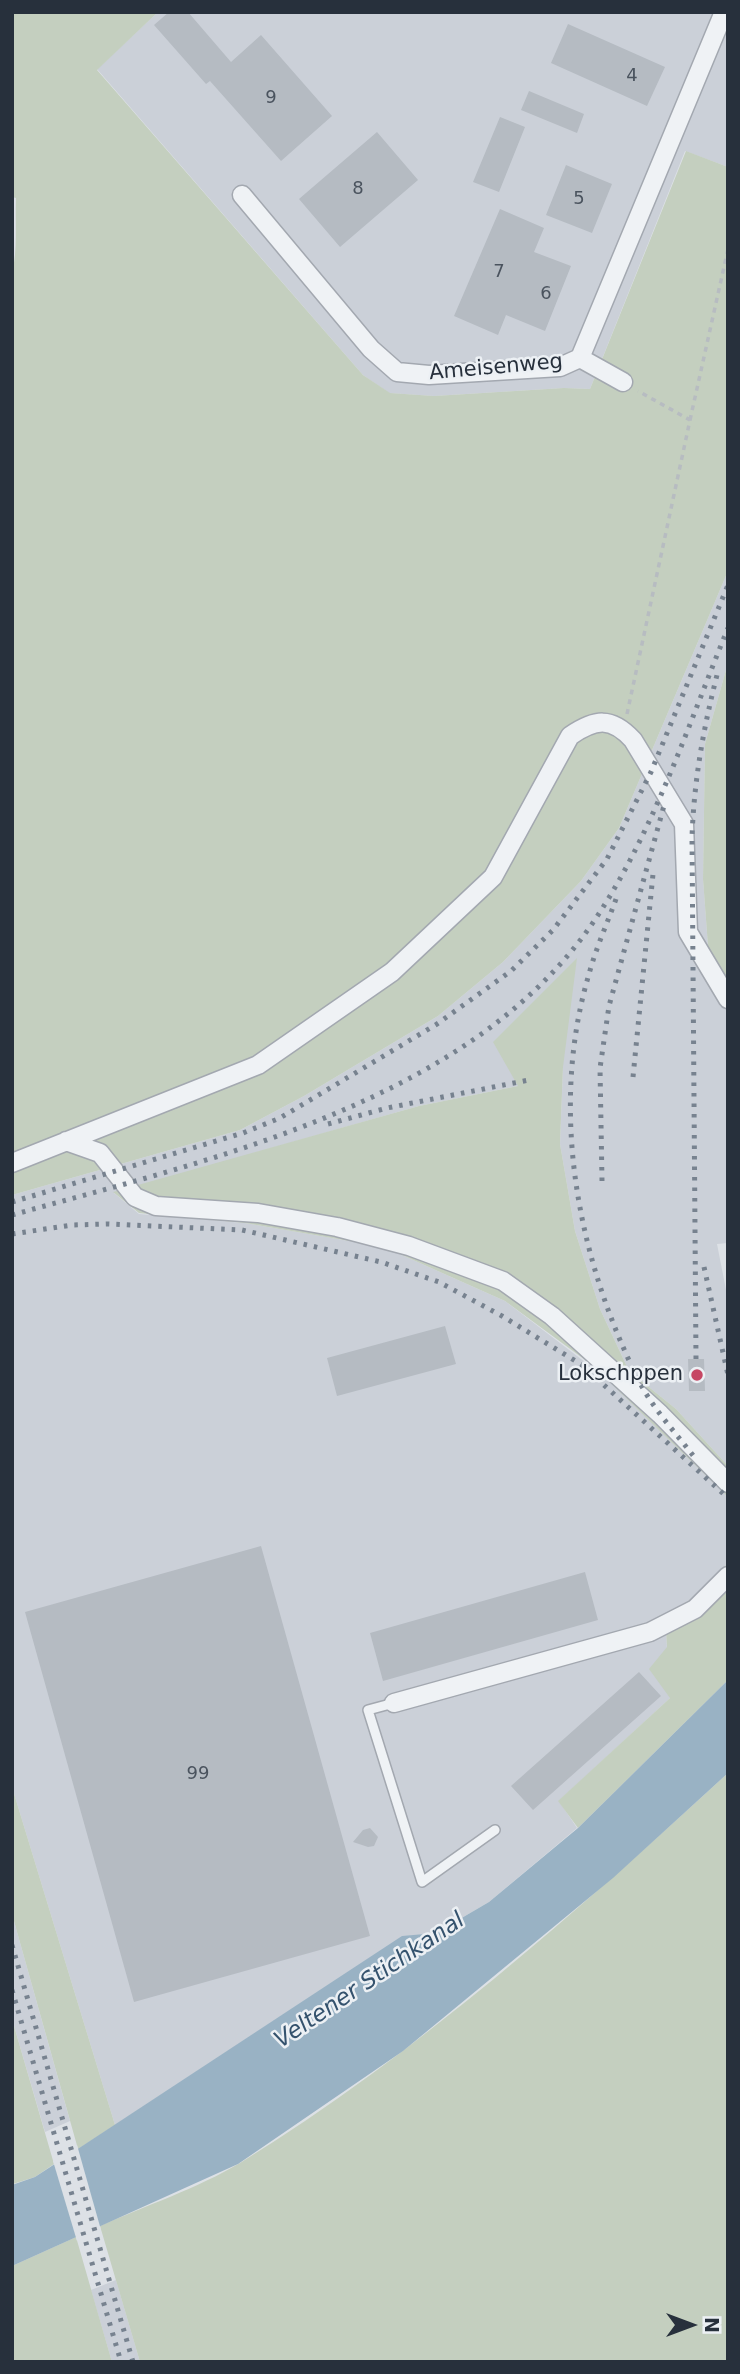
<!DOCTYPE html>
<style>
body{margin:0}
#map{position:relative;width:740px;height:2374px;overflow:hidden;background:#dde1e6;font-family:"DejaVu Sans",sans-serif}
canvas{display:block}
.frame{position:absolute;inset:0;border:14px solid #27303c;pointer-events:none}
.north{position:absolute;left:656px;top:2290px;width:70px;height:70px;-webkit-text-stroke:5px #ecf0f4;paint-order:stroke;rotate:90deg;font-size:19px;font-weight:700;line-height:28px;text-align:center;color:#27303c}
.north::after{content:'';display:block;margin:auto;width:24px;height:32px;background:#27303c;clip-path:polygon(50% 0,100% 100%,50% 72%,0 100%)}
</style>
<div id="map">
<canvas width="740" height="2374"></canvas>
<div class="frame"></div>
<div class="north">N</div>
</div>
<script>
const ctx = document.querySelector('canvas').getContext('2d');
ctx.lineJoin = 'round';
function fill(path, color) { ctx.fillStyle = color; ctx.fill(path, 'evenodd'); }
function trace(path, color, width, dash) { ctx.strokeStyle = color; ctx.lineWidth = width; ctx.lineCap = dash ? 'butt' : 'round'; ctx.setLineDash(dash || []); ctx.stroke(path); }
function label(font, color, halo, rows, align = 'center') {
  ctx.font = font + ' "DejaVu Sans",sans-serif'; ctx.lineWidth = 5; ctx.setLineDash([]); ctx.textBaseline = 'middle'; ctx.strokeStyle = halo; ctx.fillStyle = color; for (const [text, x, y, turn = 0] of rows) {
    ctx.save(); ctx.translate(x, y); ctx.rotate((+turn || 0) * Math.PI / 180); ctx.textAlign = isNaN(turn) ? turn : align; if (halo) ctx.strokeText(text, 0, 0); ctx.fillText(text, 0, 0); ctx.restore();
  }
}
fill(new Path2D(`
 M 158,12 L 728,12 L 728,167 L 685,151 L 590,389 L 564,388 L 434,396 L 389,393 L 363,375 L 97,69 Z
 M 728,571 L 728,663 L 705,744 L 703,879 L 708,946 L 728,987 L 728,1243 L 717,1244 L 728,1300 L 728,1466 L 676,1409 L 629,1371 L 600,1309 L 575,1231 L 560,1144 L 563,1067 L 518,1086 L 419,1106 L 114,1193 L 139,1214 L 245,1223 L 384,1247 L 505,1301 L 632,1398 L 728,1495 L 728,1563 L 693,1598 L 665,1615 L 670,1698 L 559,1801 L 577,1828 L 489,1902 L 436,1933 L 402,1937 L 115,2125 L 12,1787 L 12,1195 L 240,1130 L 304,1096 L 438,1016 L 503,962 L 581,881 L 619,828 Z
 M 12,1914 L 70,2121 L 45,2132 L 12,2019 Z
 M 116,2280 L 140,2362 L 112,2362 L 91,2290 Z`), '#cbd0d8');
fill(new Path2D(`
 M 12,12 L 158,12 L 97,70 L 363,375 L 390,393 L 434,396 L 564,388 L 590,389 L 686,151 L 728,167 L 728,571 L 619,828 L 581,881 L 503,962 L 438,1016 L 304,1096 L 240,1130 L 12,1195 L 12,274 C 18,249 15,223 16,198 L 12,197 Z
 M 728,663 L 728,987 L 708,946 L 703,879 L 705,744 Z
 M 577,958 L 563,1067 L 560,1144 L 575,1231 L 600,1309 L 629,1371 L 676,1409 L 728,1466 L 728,1497 L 592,1365 L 505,1301 L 384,1247 L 245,1223 L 139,1213 L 113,1192 L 419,1106 L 518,1086 L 493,1042 Z
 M 728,1563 L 728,1680 L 578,1828 L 558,1801 L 670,1698 L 649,1669 L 667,1647 L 665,1615 L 693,1598 Z
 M 728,1773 L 728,2362 L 140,2362 L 100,2226 C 145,2206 198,2188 240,2163 C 417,2054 575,1913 728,1773 Z
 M 12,1787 L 115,2125 L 78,2149 L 12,1914 Z
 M 12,2019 L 54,2164 L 35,2177 L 13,2184 Z
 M 76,2237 L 112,2362 L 12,2362 L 12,2266 Z`), '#c4cfbf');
fill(new Path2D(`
 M 728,1680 L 728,1773 L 613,1878 L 403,2051 L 238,2164 L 12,2266 L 12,2185 L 35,2177 L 402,1936 L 436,1933 L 489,1902 L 578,1828 Z`), '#99b2c4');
fill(new Path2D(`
 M 77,2145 L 101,2230 L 77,2241 L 53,2161 Z`), '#dde1e6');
fill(new Path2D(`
 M 169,12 L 188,12 L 231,62 L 261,35 L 332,116 L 281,161 L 210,81 L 206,84 L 154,25 Z
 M 568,24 L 665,67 L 647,106 L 551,63 Z
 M 529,91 L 584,114 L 577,133 L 521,110 Z
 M 500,117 L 525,127 L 499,192 L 473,182 Z
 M 377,132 L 418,180 L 340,247 L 299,199 Z
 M 566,165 L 612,184 L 592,233 L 546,215 Z
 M 500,209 L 544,228 L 534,252 L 571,266 L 545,331 L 506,315 L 498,335 L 454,316 Z
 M 445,1326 L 456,1364 L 337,1396 L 327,1358 Z
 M 688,1359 L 704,1359 L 705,1391 L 689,1391 Z
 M 261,1546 L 370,1936 L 134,2002 L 25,1612 Z
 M 585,1572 L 598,1620 L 383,1681 L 370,1633 Z
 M 639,1672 L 661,1696 L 533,1810 L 511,1786 Z
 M 370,1828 L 378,1837 L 374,1846 L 368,1847 L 353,1842 L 363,1830 Z`), '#b5bbc2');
const service = new Path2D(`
 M 394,1703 L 368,1710 L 422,1882 L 495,1830`);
const minor = new Path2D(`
 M 242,195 L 371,349 L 397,372 L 429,375 L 560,367 L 580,358 L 724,12
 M 580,358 L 623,382
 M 66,1141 L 100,1153 L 135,1197 L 156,1206 L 258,1213 L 337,1227 L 409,1246 L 503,1281 L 552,1316 L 660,1414 L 728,1483
 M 12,1163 L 258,1065 L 392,972 L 493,877 L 570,736 C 595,719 611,716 633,740 L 684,824 L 688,932 L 728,999
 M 394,1703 L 650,1632 L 695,1609 L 728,1576`);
trace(service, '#a3a8b0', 12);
trace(minor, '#a3a8b0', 21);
trace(new Path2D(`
 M 690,420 L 728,249
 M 627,714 L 690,420 L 638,391`), '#b7bcc1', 3.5, [5, 5]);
trace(service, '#eff2f5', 9);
trace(minor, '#eff2f5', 18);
trace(new Path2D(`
 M 616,899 C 607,924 596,948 589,974 C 549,1108 577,1258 639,1381 C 653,1409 676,1433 695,1458
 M 633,1077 L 653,874
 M 328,1124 L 387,1108 L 529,1080
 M 602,1181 L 600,1068 L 609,1006 L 665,802
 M 12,1202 L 243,1133 L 280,1118 L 437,1024 L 511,971 L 553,930 L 607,859 L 651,772 L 728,585
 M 12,1215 C 213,1159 480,1100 600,912 C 656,825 689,723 728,628
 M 12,1234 L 72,1225 L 108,1224 L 242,1230 L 381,1262 L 439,1282 L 502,1316 L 582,1365 L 728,1498
 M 704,1267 L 728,1375
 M 696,1359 L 692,837 C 694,781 703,730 717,675
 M 12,1945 L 133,2362
 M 12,1990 L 121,2362`), '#77828f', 5, [3.5, 7]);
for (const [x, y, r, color] of [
 [697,1375,7,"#c64764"]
]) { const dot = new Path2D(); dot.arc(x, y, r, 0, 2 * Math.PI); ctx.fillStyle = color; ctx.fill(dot); trace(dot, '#ecf0f4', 2.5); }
label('18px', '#4a535e', null, [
 ["4",632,76],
 ["9",271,98],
 ["8",358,189],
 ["5",579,199],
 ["7",499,272],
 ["6",546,294],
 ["99",198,1774]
]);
label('21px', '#27303c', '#ecf0f4', [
 ["Ameisenweg",496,368,-5]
]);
label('21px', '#27303c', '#ecf0f4', [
 ["Lokschppen",683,1375]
], 'right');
label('italic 23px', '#34526d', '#ecf0f4', [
 ["Veltener Stichkanal",370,1981,-34]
]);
</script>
